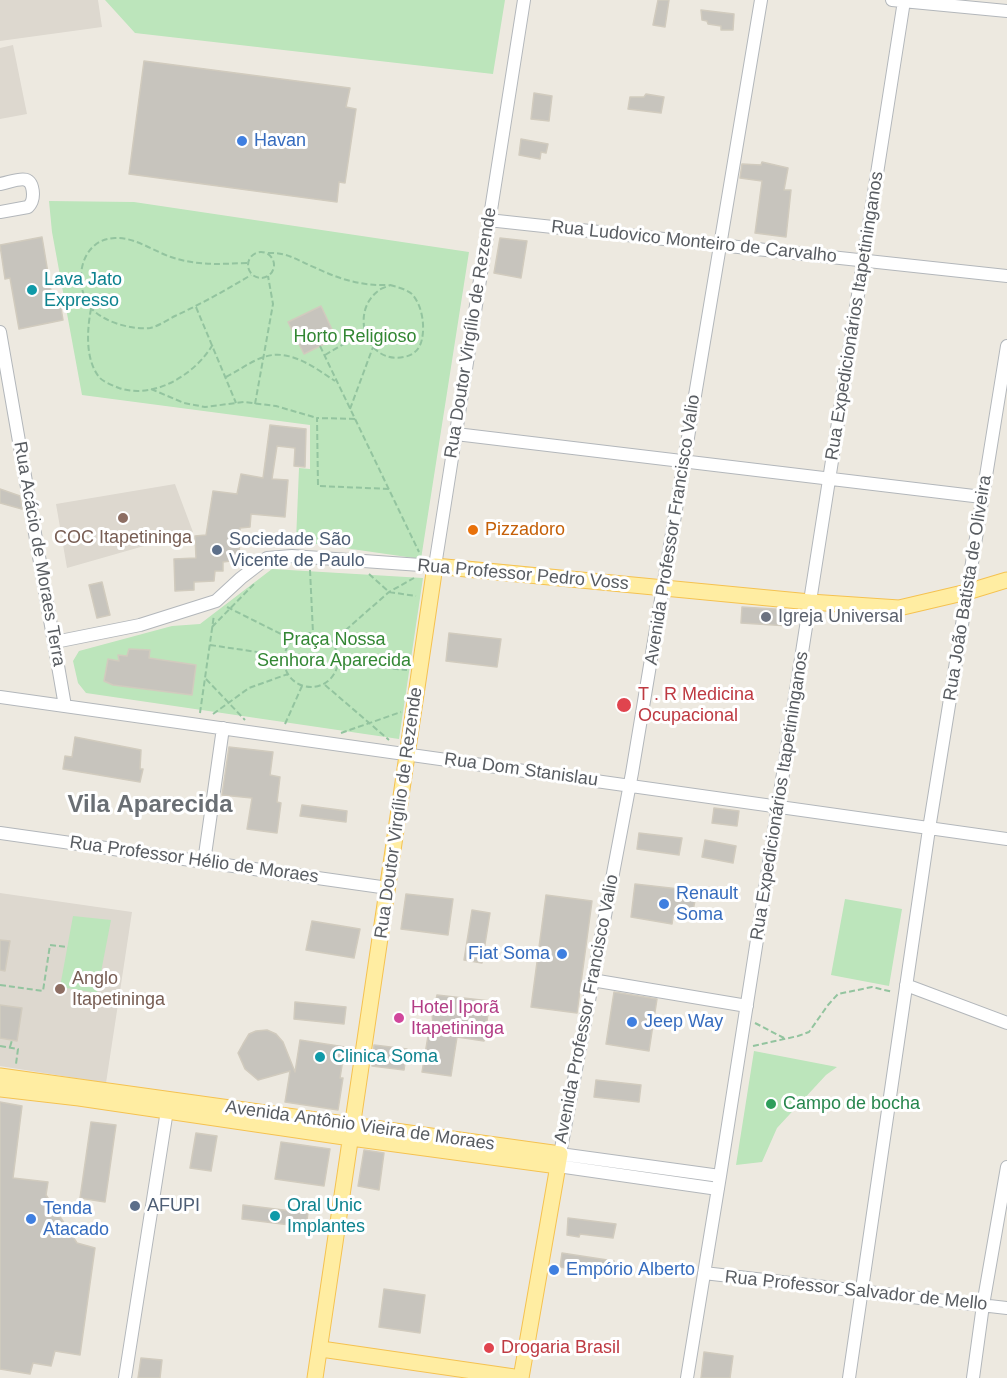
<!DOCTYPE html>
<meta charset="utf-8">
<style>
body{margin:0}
canvas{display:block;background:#ede9e0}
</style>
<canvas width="1007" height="1378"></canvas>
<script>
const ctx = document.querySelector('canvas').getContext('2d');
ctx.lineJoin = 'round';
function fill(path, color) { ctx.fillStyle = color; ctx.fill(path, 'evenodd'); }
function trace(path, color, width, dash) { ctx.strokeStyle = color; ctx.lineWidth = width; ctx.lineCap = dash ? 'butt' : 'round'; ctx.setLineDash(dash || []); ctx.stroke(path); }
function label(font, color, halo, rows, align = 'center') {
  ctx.font = font + ' Arial,sans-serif'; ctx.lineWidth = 6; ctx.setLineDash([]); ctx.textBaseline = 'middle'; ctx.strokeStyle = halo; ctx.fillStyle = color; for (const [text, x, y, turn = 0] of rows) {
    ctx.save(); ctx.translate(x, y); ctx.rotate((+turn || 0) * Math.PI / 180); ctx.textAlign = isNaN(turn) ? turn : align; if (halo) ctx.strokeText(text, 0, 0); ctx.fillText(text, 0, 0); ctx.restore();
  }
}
fill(new Path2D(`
 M 0,0 L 98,0 L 102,27 L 0,41 Z
 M 13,45 L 27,114 L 0,119 L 0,48 Z
 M 175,484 L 193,532 L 67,568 L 56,504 Z
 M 0,893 L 132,912 L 106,1083 L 0,1066 Z`), '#ddd8cf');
fill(new Path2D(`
 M 105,0 L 505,0 L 493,74 L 135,33 Z
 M 49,201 L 134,202 L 469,252 L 421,559 L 296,541 L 299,468 L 310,469 L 310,425 L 82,395 L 52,232 Z
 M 272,569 L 423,578 L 399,739 L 86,693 L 78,683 L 73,661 L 79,651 L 172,626 L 200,624 Z
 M 845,899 L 902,909 L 889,986 L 831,975 Z
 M 73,916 L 111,920 L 97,993 L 60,987 Z
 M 754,1051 L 837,1067 L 826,1075 L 777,1128 L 762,1162 L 736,1165 Z`), '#bce5bb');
const building = new Path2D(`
 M 658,0 L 669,0 L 665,27 L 653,25 Z
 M 701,10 L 734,14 L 733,30 L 721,30 L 721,26 L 708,24 L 707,21 L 702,20 Z
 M 144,61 L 350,88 L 346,107 L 356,109 L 345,183 L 339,182 L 337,202 L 129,174 Z
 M 534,93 L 552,96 L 549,121 L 531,119 Z
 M 646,94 L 664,97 L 661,113 L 628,109 L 630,97 L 644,97 Z
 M 521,139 L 548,144 L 546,153 L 541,152 L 540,159 L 519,155 Z
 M 762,162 L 788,168 L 784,190 L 791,190 L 786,237 L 755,233 L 762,181 L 740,178 L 742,164 L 761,165 Z
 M 42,237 L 53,303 L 60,302 L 63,320 L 19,329 L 10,278 L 5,279 L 0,245 Z
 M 500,238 L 527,241 L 521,278 L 494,273 Z
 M 321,306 L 336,338 L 304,354 L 288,322 Z
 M 270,425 L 306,429 L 305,467 L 294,466 L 295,448 L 277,446 L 272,479 L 288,480 L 285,517 L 251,514 L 250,527 L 240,528 L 239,560 L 223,562 L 223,571 L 215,571 L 214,581 L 194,582 L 194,590 L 175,591 L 174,559 L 196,558 L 195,536 L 206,535 L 213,491 L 237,494 L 241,474 L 263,478 Z
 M 0,489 L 20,496 L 22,509 L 0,503 Z
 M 102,582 L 110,615 L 97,618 L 89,585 Z
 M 742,607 L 790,610 L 789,626 L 741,623 Z
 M 449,633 L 501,639 L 497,667 L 446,661 Z
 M 129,649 L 150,650 L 149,658 L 196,665 L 192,695 L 113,685 L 104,681 L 108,659 L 119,661 L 118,655 L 127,656 Z
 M 75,737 L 141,750 L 140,769 L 143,769 L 140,782 L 63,769 L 65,756 L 72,757 Z
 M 229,747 L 273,752 L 270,775 L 280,777 L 277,802 L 281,803 L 277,833 L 247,829 L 252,798 L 222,795 Z
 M 302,805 L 347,811 L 346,822 L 300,816 Z
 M 714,808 L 739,811 L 737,826 L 712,823 Z
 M 639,833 L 682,838 L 679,855 L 637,849 Z
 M 705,840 L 736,846 L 733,863 L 702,857 Z
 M 635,884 L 697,891 L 691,920 L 673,917 L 672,924 L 631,917 Z
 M 406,894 L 453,899 L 448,935 L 401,929 Z
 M 546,895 L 592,901 L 577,1013 L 531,1007 Z
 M 472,910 L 490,913 L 482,963 L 464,960 Z
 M 312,921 L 360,929 L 354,958 L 306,950 Z
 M 0,940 L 10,941 L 5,971 L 0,970 Z
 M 614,992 L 657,999 L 649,1051 L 606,1044 Z
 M 437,995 L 490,1001 L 484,1041 L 457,1037 L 451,1076 L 422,1072 L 428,1036 L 434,1037 L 431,1002 L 436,1000 Z
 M 295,1002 L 346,1007 L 344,1024 L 294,1019 Z
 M 0,1005 L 22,1008 L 17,1041 L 0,1038 Z
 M 267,1030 L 276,1034 L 283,1042 L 295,1072 L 300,1040 L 345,1047 L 340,1078 L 343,1078 L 338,1110 L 285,1102 L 290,1071 L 258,1080 L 245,1069 L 238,1053 L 243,1044 L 249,1034 L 256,1031 Z
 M 374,1045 L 407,1049 L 404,1070 L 372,1066 Z
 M 596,1080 L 641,1085 L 639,1102 L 594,1097 Z
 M 0,1102 L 22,1106 L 13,1178 L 48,1182 L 46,1195 L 77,1243 L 95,1248 L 80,1355 L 55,1351 L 51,1366 L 33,1363 L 30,1374 L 0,1369 Z
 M 91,1122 L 116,1125 L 105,1202 L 80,1198 Z
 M 196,1133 L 217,1136 L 211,1171 L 190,1168 Z
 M 281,1142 L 330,1149 L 324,1186 L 275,1179 Z
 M 364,1150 L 384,1153 L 379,1190 L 358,1186 Z
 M 243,1205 L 308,1213 L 306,1227 L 242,1219 Z
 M 568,1218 L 616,1224 L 613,1238 L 580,1234 L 579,1237 L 567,1235 Z
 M 562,1253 L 614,1261 L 612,1276 L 560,1267 Z
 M 384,1289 L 425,1295 L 420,1333 L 379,1327 Z
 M 704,1352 L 733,1356 L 730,1378 L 701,1378 Z
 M 141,1358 L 162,1360 L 160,1378 L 138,1378 Z`);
fill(building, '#c7c4bd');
trace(building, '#d1cbbe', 1.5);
const minor = new Path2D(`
 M 892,0 L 1007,11
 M 0,184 C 16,181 32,171 33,194 C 33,200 32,203 28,207 L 0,212
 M 488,220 L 1007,276
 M 0,332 L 65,706
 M 456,434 L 982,497
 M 55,642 L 140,625 L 216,601 L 241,578 L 267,558 L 292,556 L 435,566 L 524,0
 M 0,697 L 1007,839
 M 0,833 L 388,888
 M 204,862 L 223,728
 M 592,980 L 747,1006
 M 906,985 L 1007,1023
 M 558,1166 L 718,1189
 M 720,1176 L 560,1154 L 632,773 L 761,0
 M 704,1273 L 1007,1308
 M 125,1378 L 168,1104
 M 687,1378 L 720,1176 L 904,1
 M 849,1378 L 929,829 L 1007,346
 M 973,1378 L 983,1305 L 1007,1167`);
const major = new Path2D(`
 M 0,1076 L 560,1154 L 521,1378
 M 0,1089 L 79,1098 L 351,1138 L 558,1166
 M 321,1349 L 521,1378
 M 315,1378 L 435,566 L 810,602 L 899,608 L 967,592 L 1007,580`);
trace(minor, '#b3b7bb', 14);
trace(major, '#f5c251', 17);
trace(new Path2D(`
 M248 265a13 13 0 1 1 26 0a13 13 0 1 1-26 0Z
 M 268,253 C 288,252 298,261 316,268 C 339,279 361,286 388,285
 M 247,263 C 220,264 197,266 171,257 C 153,251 135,237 115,238 C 80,239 72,284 91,308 C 103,322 132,330 150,328 C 159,326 167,320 175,316 C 201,304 226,290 251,275
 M 390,285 C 397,287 406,289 412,294 C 422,305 425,325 422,339 C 420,349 414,355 404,357 C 367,365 349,313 378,291 C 381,288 387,287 390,285 Z
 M 196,307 L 236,403
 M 91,309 C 87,330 85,359 99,377 C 103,382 112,385 119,388 C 154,400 196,374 213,344
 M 320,346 L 419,552
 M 325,355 L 364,332
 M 226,377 C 238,371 251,361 264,357 C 290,348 315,368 335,381
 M 151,389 L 184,403 L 205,407 L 244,402 L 276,406 L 317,418
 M 255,404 L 273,304 L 268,276
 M 350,409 L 373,347
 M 355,419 L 317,418 L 318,486 L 389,489
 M 310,570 L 313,633
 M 369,574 L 389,592 L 416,596
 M 227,607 L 293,640
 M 212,627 L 256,582
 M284 660a27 27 0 1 1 54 0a27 27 0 1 1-54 0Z
 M 332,642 L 389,592 L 414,578
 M 210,645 L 284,656
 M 339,663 L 407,670
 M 206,679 L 245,720
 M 325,685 L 389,740
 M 200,713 L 214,615
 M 213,714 L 249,688 L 288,674
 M 285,724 L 302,686
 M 341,733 L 401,712
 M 0,985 L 43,991 L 50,945 L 68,947
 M 755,1023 L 784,1038
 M 0,1046 L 18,1049 L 16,1064
 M 753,1046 L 798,1036 L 809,1032 L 828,1005 L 838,994 L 872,987 L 893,992
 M 10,1047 L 12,1040`), '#93c49f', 2, [6, 3]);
trace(minor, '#fff', 12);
trace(major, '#ffeda2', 15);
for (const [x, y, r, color] of [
 [242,141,6,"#3f7fe0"],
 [32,290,6,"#0f9aa8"],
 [123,518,6,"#8d6e63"],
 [473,530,6,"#e8710a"],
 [217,550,6,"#5c6f8a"],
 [766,617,6,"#6b7280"],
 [624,705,8,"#e0444e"],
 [664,904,6,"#3f7fe0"],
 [562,954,6,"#3f7fe0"],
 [60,989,6,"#8d6e63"],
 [399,1018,6,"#d1479c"],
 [632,1022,6,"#3f7fe0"],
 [320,1057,6,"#0f9aa8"],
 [771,1104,6,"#2e9e5b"],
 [135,1206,6,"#5c6f8a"],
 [275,1216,6,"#0f9aa8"],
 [31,1219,6,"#3f7fe0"],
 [554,1270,6,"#3f7fe0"],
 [489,1348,6,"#e0444e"]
]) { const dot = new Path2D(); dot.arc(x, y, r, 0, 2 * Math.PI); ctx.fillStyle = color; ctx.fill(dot); trace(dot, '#fff', 2); }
label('18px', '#366cbe', '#fff', [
 ["Havan",254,141],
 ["Renault",676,894],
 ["Soma",676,915],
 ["Fiat Soma",550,954,"right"],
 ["Jeep Way",644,1022],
 ["Tenda",43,1209],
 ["Atacado",43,1230],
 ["Empório Alberto",566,1270]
], 'left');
label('18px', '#595d62', '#fff', [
 ["Rua Ludovico Monteiro de Carvalho",694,242,6],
 ["Rua Expedicionários Itapetininganos",855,316,-81],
 ["Rua Doutor Virgílio de Rezende",471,333,-81],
 ["Avenida Professor Francisco Valio",673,530,-81],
 ["Rua Acácio de Moraes Terra",39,554,80],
 ["Rua Professor Pedro Voss",523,575,5],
 ["Rua João Batista de Oliveira",968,588,-81],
 ["Rua Dom Stanislau",521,770,8],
 ["Rua Expedicionários Itapetininganos",780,796,-81],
 ["Rua Doutor Virgílio de Rezende",399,813,-82],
 ["Rua Professor Hélio de Moraes",194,860,8],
 ["Avenida Professor Francisco Valio",587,1009,-79],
 ["Avenida Antônio Vieira de Moraes",360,1126,8],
 ["Rua Professor Salvador de Mello",856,1291,6]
]);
label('18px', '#0d838f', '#fff', [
 ["Lava Jato",44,280],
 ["Expresso",44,301],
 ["Clinica Soma",332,1057],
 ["Oral Unic",287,1206],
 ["Implantes",287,1227]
], 'left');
label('18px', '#338734', '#fff', [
 ["Horto Religioso",355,337],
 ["Praça Nossa",334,640],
 ["Senhora Aparecida",334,661]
]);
label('18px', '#c56008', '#fff', [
 ["Pizzadoro",485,530]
], 'left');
label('18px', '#785e54', '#fff', [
 ["COC Itapetininga",123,538],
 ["Anglo",72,979,"left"],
 ["Itapetininga",72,1000,"left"]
]);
label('18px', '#4e5e75', '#fff', [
 ["Sociedade São",229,540],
 ["Vicente de Paulo",229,561],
 ["AFUPI",147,1206]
], 'left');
label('18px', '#5b616d', '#fff', [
 ["Igreja Universal",778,617]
], 'left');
label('18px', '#be3a42', '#fff', [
 ["T . R Medicina",638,695],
 ["Ocupacional",638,716],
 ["Drogaria Brasil",501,1348]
], 'left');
label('18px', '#b23c85', '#fff', [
 ["Hotel Iporã",411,1008],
 ["Itapetininga",411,1029]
], 'left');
label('18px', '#27864d', '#fff', [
 ["Campo de bocha",783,1104]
], 'left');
label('bold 24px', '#6a6f74', '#fff', [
 ["Vila Aparecida",150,805]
]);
</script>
